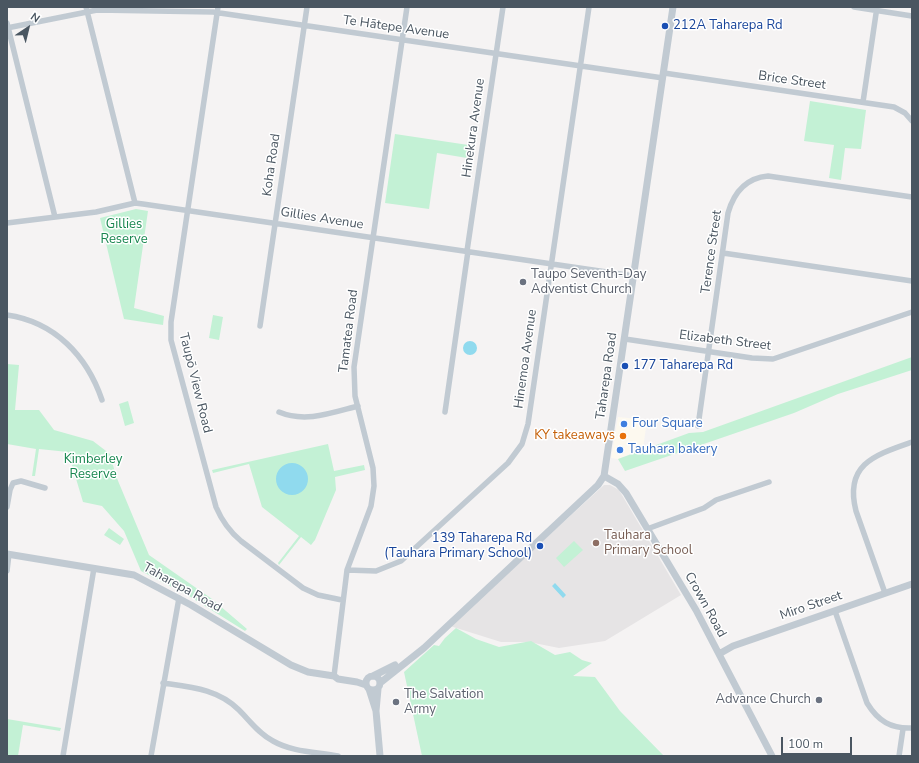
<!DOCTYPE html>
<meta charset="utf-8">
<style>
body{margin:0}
#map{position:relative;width:919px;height:763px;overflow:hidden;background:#f5f3f3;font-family:"Nunito Sans",sans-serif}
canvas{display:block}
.frame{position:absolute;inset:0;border:8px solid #4a5661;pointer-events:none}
.north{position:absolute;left:8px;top:8px;width:40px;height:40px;-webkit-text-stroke:3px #fff;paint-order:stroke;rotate:35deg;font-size:11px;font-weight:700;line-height:16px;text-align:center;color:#4a5661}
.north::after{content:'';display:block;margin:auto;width:14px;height:18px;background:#4a5661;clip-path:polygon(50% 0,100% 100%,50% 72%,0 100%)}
.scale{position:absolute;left:781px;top:737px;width:71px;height:18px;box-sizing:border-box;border:2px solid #4a5661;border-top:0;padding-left:5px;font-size:12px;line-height:14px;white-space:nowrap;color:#4a5661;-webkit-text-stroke:3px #fff;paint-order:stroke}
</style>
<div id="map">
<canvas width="919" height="763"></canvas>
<div class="frame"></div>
<div class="north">N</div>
<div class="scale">100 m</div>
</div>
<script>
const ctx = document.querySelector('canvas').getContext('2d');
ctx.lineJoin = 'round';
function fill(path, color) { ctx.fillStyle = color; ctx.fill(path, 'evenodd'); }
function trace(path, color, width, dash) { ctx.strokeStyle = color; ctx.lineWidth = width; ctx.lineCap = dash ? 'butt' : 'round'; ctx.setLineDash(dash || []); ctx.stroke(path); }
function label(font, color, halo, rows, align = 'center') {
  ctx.font = font + ' "Nunito Sans",sans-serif'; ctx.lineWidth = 3; ctx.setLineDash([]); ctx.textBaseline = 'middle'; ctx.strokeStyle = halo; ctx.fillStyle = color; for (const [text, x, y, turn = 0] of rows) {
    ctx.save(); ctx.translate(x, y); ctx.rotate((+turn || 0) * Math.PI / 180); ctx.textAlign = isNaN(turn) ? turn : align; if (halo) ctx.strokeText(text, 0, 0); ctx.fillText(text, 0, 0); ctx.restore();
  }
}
fill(new Path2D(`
 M 618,417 L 647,420 L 643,449 L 618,459 L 611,458 Z`), '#fdf9ef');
fill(new Path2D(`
 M 604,485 L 610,485 L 619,490 L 681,595 L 605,641 L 559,648 L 529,642 L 501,642 L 450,626 Z`), '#e6e4e5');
fill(new Path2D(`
 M 810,101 L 866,110 L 861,149 L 845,148 L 841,180 L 829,178 L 834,145 L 804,141 Z
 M 395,134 L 475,146 L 473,159 L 437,153 L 429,209 L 385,203 Z
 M 136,209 L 148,211 L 134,308 L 164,316 L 163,325 L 124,319 L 100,218 Z
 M 213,315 L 223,317 L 219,340 L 209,338 Z
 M 912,357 L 912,370 L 838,394 L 794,413 L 625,471 L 618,459 L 689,433 L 703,432 Z
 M 7,364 L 19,365 L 15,410 L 39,410 L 54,430 L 93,441 L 110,454 L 116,476 L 149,555 L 212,599 L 247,629 L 245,631 L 189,596 L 141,571 L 124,531 L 102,506 L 83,502 L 68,452 L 39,449 L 35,476 L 32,476 L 36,449 L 7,444 Z
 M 128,401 L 134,423 L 125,426 L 119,404 Z
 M 328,444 L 334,471 L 364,465 L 365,470 L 335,477 L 336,490 L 315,540 L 311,545 L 301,537 L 279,565 L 278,563 L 299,536 L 262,507 L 249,464 L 213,473 L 212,470 Z
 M 109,528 L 124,539 L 120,545 L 104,535 Z
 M 574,541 L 583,550 L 564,567 L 556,558 Z
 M 456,628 L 476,639 L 499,647 L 531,641 L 555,655 L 570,652 L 582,660 L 592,663 L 573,676 L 595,677 L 620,711 L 664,756 L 422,756 L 404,672 L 434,645 L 439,646 L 445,638 Z
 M 7,719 L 61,728 L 60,731 L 23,725 L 18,756 L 7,756 Z`), '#c3f1d5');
fill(new Path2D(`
 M463 348a7 7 0 1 1 14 0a7 7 0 1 1-14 0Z
 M276 479a16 16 0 1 1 32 0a16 16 0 1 1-32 0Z
 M 555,583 L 566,595 L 563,598 L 552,586 Z`), '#90daee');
trace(new Path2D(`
 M 86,7 L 135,203
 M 218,7 L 171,322 L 171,340 L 216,507 C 222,521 229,531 241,541 L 303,588 L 318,595 L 342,600
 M 854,7 L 912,16
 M 7,23 L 55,217
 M 7,28 L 97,10 L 213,12 L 663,78
 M 664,73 L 894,107 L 905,113 L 912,121
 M 863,102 L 877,7
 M 7,223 L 96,212 L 135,203 L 143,204 L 634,276
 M 467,251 L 503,7
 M 723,253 L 912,281
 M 7,315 C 55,322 87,356 102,400
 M 260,326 L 307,7
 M 625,339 L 752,358 L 773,359 L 912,312
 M 279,412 C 305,423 331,413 358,406
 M 445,412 L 468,251
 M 698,426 L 728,213 C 734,192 746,178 768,176 L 912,197
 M 7,507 L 10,490 L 13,483 L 21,481 L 45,488
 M 647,529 L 704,508 L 716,500 L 769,482
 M 347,570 L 376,571 L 401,561 L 508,463 L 522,444 L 528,424 L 589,7
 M 7,571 L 9,554
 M 885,593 L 856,511 C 844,464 875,455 912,442
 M 835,611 L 867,703 C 878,721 891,729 912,728
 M 334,676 L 347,570 L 371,506 L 374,486 L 373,468 L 355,396 L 354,367 L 407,7
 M 163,683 C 191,687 218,689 239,710 C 250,721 259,734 273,741 C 292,752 317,752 338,756
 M 63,756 L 94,568
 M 151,756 L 179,598
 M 899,756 L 903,729`), '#c1cad2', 5.5);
trace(new Path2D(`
 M 604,476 L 618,484 L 626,493 L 696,610 L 772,756
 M 7,554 L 134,575 L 191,605 L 291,665 L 308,672 L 334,676 L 338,679 L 357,682 L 366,685
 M 719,654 L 733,646 L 912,584
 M366 683a7 7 0 1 1 14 0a7 7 0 1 1-14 0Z
 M 373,676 L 395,665
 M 380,683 L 424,648 L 598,485 L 604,476 L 673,7
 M 369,689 L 376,711
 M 378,689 L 376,711 L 380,756`), '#c1cad2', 7);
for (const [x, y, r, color] of [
 [665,26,4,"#1a4fb4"],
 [523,282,4,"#6b7280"],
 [625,366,4,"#1a4fb4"],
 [624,424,4,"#3f7fe0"],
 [623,436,4,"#e8710a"],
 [620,450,4,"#3f7fe0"],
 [596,543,4,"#8d6e63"],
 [540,546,4,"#1a4fb4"],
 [819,700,4,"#6b7280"],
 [396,702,4,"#6b7280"]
]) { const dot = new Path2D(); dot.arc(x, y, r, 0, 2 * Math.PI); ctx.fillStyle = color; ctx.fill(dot); trace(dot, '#fff', 1.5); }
label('13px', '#164399', '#fff', [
 ["212A Taharepa Rd",673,26],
 ["177 Taharepa Rd",633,366],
 ["139 Taharepa Rd",532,539,"right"],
 ["(Tauhara Primary School)",532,554,"right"]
], 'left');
label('13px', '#4a5661', '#fff', [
 ["Te Hātepe Avenue",396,28,8],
 ["Brice Street",792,81,8],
 ["Hinekura Avenue",474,128,-82],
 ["Koha Road",272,165,-82],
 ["Gillies Avenue",322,219,9],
 ["Terence Street",712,252,-82],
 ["Tamatea Road",349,331,-83],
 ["Elizabeth Street",725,341,7],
 ["Hinemoa Avenue",526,359,-82],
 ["Taharepa Road",607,376,-82],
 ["Taupō View Road",195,383,76],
 ["Taharepa Road",182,588,29],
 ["Crown Road",705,605,61],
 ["Miro Street",811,606,-19]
]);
label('13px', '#17864f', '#fff', [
 ["Gillies",124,225],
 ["Reserve",124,240],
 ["Kimberley",93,460],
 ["Reserve",93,475]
]);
label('13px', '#5b616d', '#fff', [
 ["Taupo Seventh-Day",531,275],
 ["Adventist Church",531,290],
 ["The Salvation",404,695],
 ["Army",404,710],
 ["Advance Church",811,700,"right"]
], 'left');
label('13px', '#366cbe', '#fff', [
 ["Four Square",632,424],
 ["Tauhara bakery",628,450]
], 'left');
label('13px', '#c56008', '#fff', [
 ["KY takeaways",615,436]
], 'right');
label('13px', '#785e54', '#fff', [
 ["Tauhara",604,536],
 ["Primary School",604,551]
], 'left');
</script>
